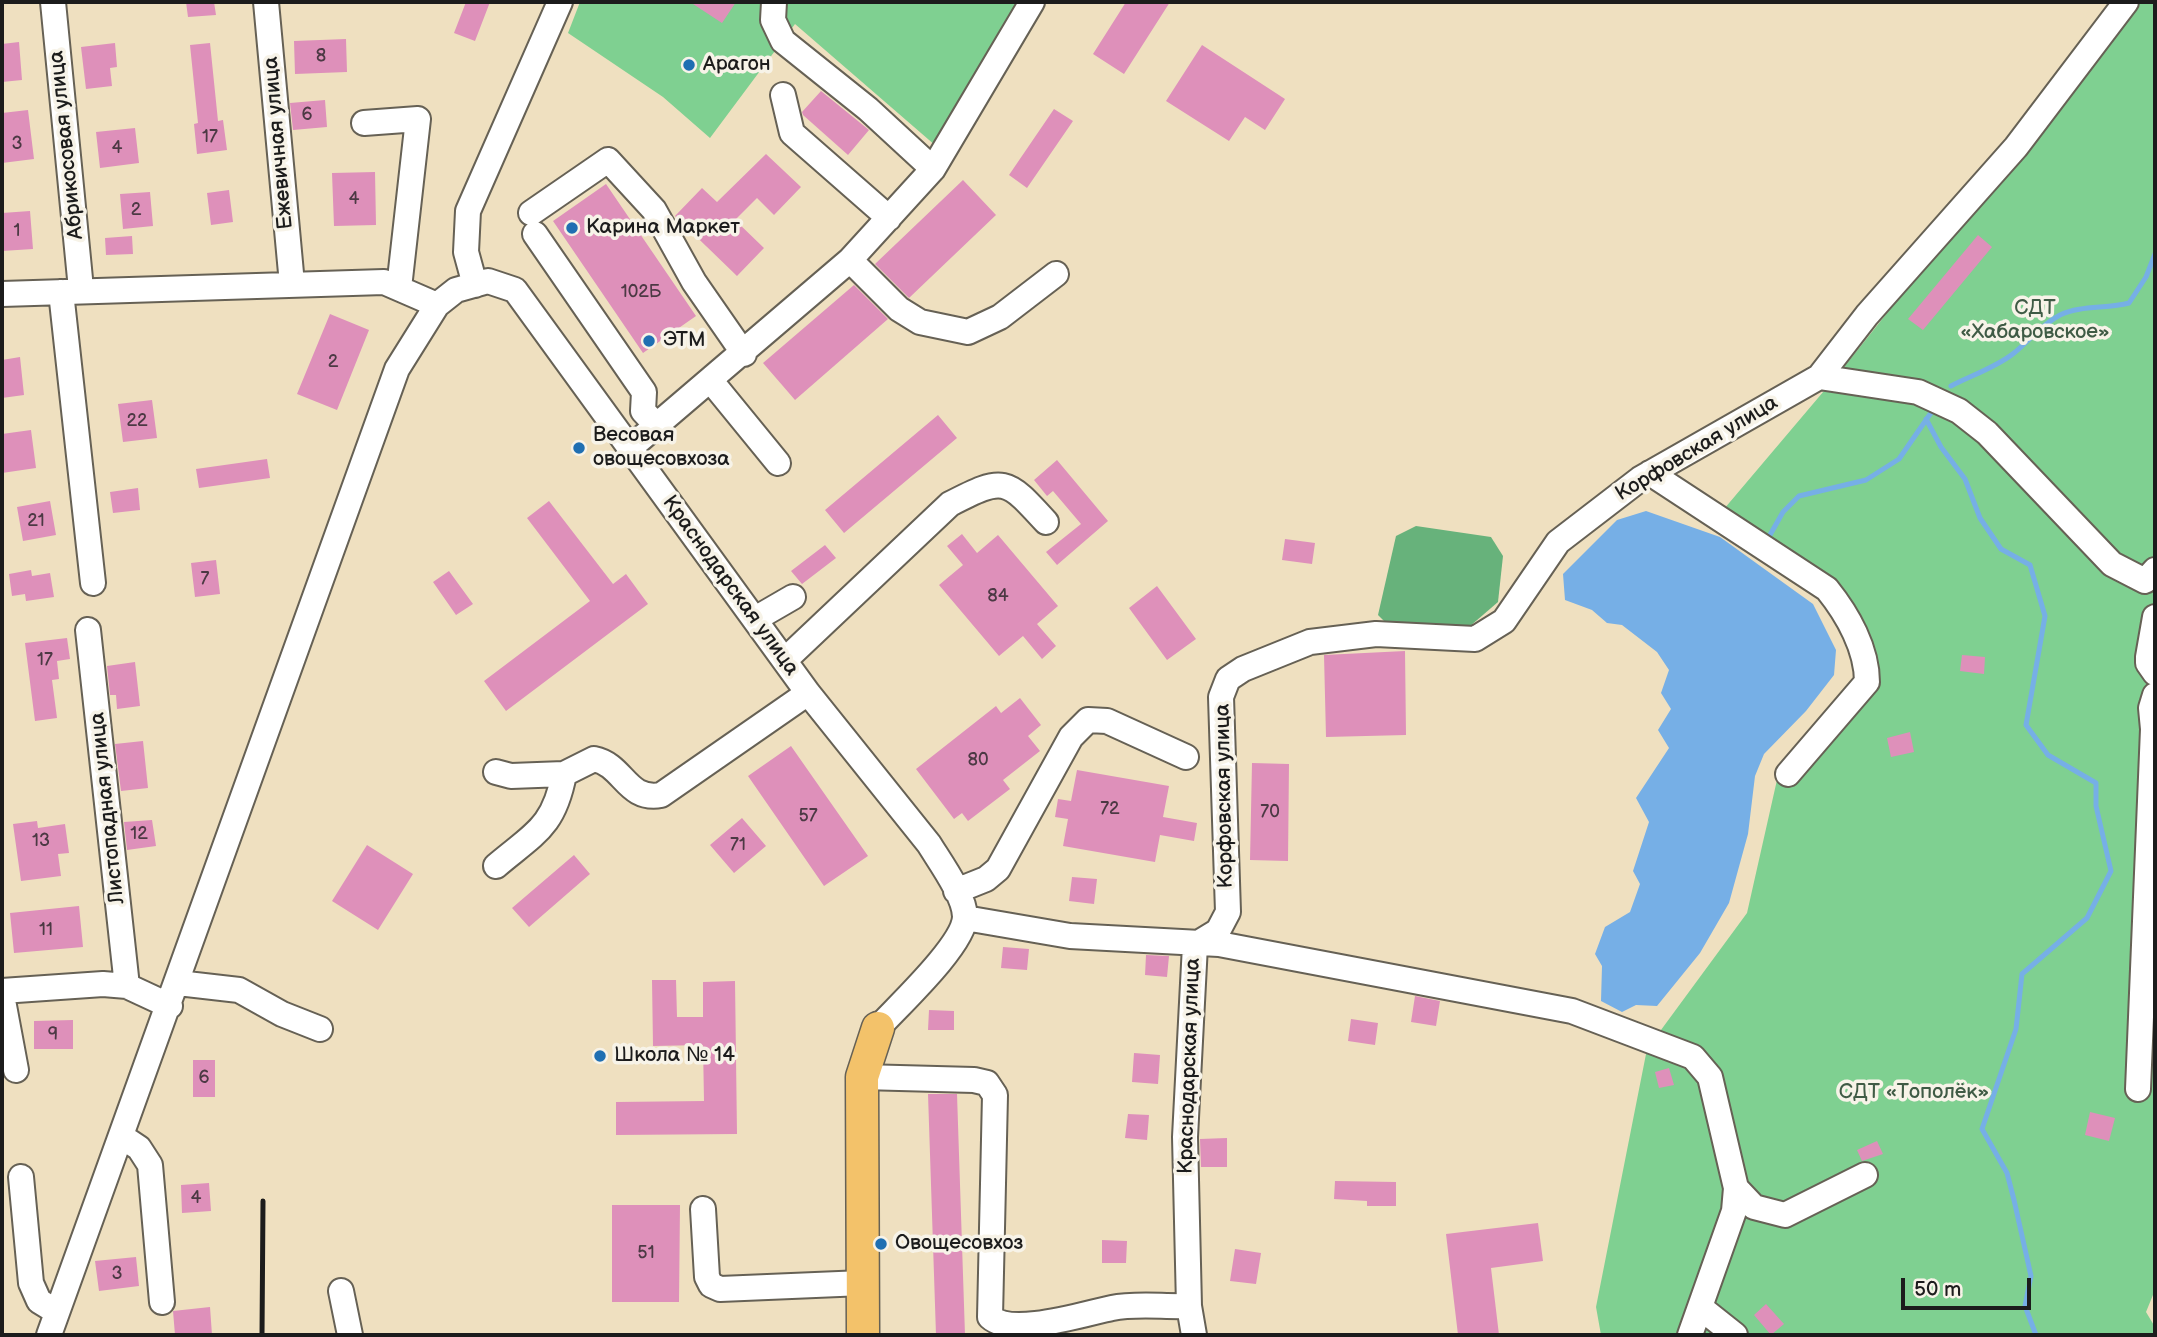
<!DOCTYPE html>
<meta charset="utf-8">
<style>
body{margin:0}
#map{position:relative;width:2157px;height:1337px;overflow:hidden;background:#efe0c0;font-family:"Balsamiq Sans",sans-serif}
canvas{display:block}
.frame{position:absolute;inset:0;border:4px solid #1c1c1c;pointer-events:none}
.scale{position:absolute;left:1901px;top:1278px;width:130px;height:32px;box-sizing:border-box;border:4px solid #1c1c1c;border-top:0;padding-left:9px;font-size:21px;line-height:24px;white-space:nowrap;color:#1c1c1c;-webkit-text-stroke:5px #f7f3e8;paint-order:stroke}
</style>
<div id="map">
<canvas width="2157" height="1337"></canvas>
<div class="frame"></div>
<div class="scale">50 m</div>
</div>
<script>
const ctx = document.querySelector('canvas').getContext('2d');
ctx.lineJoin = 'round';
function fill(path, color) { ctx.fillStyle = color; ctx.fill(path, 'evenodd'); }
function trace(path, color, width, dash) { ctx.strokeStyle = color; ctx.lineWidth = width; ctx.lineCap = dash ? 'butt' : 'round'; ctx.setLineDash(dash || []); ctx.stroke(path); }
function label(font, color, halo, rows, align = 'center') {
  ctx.font = font + ' "Balsamiq Sans",sans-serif'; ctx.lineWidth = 7; ctx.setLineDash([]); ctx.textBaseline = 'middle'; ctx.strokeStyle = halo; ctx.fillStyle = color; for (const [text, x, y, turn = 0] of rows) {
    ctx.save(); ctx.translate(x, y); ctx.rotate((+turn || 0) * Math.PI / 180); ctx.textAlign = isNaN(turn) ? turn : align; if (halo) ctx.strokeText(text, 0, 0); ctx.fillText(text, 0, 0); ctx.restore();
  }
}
fill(new Path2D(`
 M 580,2 L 1018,2 L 936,146 L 795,24 L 710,138 L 663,97 L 568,33 Z
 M 2135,2 L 2155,2 L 2155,1290 L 2146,1312 L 2155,1327 L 2155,1335 L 1601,1335 L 1596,1307 L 1647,1049 L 1747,913 L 1779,771 L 1859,675 L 1824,597 L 1713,522 L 1840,372 Z`), '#7fd091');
fill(new Path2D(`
 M 1416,526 L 1491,537 L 1503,556 L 1498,602 L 1469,627 L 1388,625 L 1378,615 L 1396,536 Z`), '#67b27b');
fill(new Path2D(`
 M 1646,511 L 1720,537 L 1813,604 L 1836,650 L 1834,675 L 1806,711 L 1764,754 L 1755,776 L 1748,834 L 1729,903 L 1700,953 L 1657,1006 L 1636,1005 L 1622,1012 L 1601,1001 L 1602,966 L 1595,954 L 1605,927 L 1630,912 L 1640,884 L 1633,871 L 1649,822 L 1636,798 L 1669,748 L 1658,730 L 1671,709 L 1661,693 L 1669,670 L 1657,652 L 1622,625 L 1607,623 L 1592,610 L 1565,600 L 1563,574 L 1617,520 Z`), '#76afe6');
trace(new Path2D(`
 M 1951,386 C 1970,376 1997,367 2014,353 C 2030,340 2041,325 2060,315 C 2081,305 2106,309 2129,303 L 2146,277 L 2155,254
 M 1926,419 L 1941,447 L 1965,479 L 1980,518 L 2001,549 L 2030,565 L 2045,616 L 2026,725 L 2048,755 L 2096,783 L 2096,806 L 2111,871 L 2087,918 L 2022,974 L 2016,1029 L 1982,1129 L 2007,1173 L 2014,1200 L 2031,1276 L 2025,1306 L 2036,1335
 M 1766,542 L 1783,512 L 1799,496 L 1866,480 L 1899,459 L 1935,407`), '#76afe6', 5);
fill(new Path2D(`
 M 186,2 L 214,2 L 216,15 L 188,17 Z
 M 466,2 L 490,2 L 475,41 L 454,33 Z
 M 690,2 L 736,2 L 722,23 Z
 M 1126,2 L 1170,2 L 1124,74 L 1093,54 Z
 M 346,39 L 347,72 L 295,74 L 294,41 Z
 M 19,42 L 22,80 L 2,82 L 2,44 Z
 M 115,43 L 117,67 L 110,68 L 112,86 L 86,89 L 81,47 Z
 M 210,43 L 218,121 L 223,120 L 227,150 L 197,154 L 194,124 L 198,123 L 190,45 Z
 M 1202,45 L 1285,99 L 1265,130 L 1245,117 L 1229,141 L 1166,101 Z
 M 821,91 L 869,130 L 848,155 L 803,115 L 802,112 Z
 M 325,100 L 327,127 L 293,130 L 290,103 Z
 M 1054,109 L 1073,121 L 1027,188 L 1009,175 Z
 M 28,110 L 34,159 L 2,163 L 2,113 Z
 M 135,128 L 139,163 L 100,168 L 96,132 Z
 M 766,154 L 801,187 L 774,215 L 757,198 L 735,220 L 764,248 L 737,276 L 675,216 L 702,188 L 717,202 Z
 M 375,172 L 376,225 L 334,226 L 332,173 Z
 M 963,180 L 996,215 L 909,298 L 875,264 Z
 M 606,184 L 696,316 L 643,353 L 553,221 Z
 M 229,190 L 233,222 L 211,225 L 207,193 Z
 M 150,192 L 153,226 L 123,229 L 120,194 Z
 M 30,211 L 33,249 L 2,251 L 2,213 Z
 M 1978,235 L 1992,247 L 1923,330 L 1908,319 Z
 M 132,236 L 133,254 L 106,255 L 105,238 Z
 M 854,285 L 888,319 L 795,400 L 763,363 Z
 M 330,314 L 369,330 L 337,410 L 297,394 Z
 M 20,357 L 24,395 L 2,398 L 2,360 Z
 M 152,400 L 157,438 L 123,442 L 118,404 Z
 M 938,415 L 957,438 L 844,533 L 825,510 Z
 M 31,430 L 36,468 L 2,473 L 2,434 Z
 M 267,459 L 270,478 L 199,488 L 196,469 Z
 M 1057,460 L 1108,521 L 1057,565 L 1046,552 L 1081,524 L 1053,491 L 1047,496 L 1034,480 Z
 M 138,488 L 140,510 L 113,513 L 110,492 Z
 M 50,501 L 56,535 L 23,541 L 17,507 Z
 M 549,501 L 613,584 L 626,574 L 648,604 L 506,711 L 484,681 L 590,601 L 527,518 Z
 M 962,534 L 977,553 L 998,535 L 1058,606 L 1037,624 L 1056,646 L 1042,659 L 1023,636 L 999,656 L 939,585 L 963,565 L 947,546 Z
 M 1285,539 L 1315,543 L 1312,564 L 1282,560 Z
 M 825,545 L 836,558 L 802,584 L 791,571 Z
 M 216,560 L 220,594 L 195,597 L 191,563 Z
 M 31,570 L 32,576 L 50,573 L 54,597 L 26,601 L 25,594 L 12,596 L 9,574 Z
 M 449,571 L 473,604 L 456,615 L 433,582 Z
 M 1157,586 L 1196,639 L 1167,660 L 1129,608 Z
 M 67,638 L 70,659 L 57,661 L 59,679 L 52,680 L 57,718 L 35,721 L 25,643 Z
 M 1405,651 L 1406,735 L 1326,737 L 1324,655 Z
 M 1962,655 L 1985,657 L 1984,674 L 1960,671 Z
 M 135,662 L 140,706 L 117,709 L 116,695 L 110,695 L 107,666 Z
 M 1020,698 L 1041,725 L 1028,736 L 1040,751 L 1003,780 L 1010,789 L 968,821 L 962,813 L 954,819 L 916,769 L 996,706 L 1001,713 Z
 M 1910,732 L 1914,752 L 1891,757 L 1887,738 Z
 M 143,741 L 148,788 L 121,791 L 115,744 Z
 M 791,746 L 868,856 L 824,886 L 748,776 Z
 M 1252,763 L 1289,764 L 1288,861 L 1250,860 Z
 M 1077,770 L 1169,786 L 1163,817 L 1197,823 L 1194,841 L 1160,835 L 1155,862 L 1063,846 L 1068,819 L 1055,817 L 1058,799 L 1071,801 Z
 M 742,818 L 766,846 L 734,873 L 710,845 Z
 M 152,820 L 156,846 L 127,850 L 124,822 Z
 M 37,821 L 38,828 L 65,824 L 69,853 L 58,854 L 61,876 L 21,881 L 13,824 Z
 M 367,845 L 413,874 L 378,930 L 332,901 Z
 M 574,855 L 590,874 L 529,927 L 512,908 Z
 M 1072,877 L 1097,879 L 1094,904 L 1069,901 Z
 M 79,906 L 83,947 L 14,953 L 10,913 Z
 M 1003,947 L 1029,949 L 1027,970 L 1001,968 Z
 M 1146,955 L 1169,956 L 1167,977 L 1145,975 Z
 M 652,980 L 676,980 L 677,1017 L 703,1017 L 703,982 L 735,981 L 737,1134 L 616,1135 L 616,1102 L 704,1101 L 703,1045 L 653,1046 Z
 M 1415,996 L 1440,1001 L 1436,1026 L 1411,1022 Z
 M 929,1010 L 954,1011 L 954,1030 L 928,1030 Z
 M 1351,1019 L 1378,1023 L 1375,1045 L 1348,1041 Z
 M 73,1020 L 73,1049 L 34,1049 L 34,1021 Z
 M 1134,1053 L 1160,1055 L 1158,1084 L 1132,1082 Z
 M 193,1060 L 215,1060 L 215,1097 L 193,1097 Z
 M 1669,1068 L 1674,1085 L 1659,1088 L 1655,1072 Z
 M 928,1094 L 957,1094 L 965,1335 L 936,1335 Z
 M 2090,1112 L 2115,1118 L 2109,1141 L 2085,1135 Z
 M 1128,1114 L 1149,1115 L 1147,1140 L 1125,1138 Z
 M 1227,1138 L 1227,1167 L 1201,1167 L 1200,1139 Z
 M 1877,1141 L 1883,1154 L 1862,1161 L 1857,1150 Z
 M 1335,1181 L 1396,1182 L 1396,1206 L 1367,1206 L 1367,1201 L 1334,1199 Z
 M 209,1183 L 211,1211 L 182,1213 L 181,1185 Z
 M 612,1205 L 680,1205 L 679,1302 L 612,1302 Z
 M 1538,1223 L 1543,1261 L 1491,1268 L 1499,1335 L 1458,1335 L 1446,1234 Z
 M 1102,1240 L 1127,1241 L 1126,1263 L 1102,1263 Z
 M 1235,1249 L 1261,1253 L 1256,1284 L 1230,1281 Z
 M 136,1257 L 139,1286 L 99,1291 L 95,1261 Z
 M 1766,1304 L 1784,1324 L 1771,1335 L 1754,1315 Z
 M 210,1307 L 212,1335 L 175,1335 L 173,1311 Z`), '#de90ba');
const minor = new Path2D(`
 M 53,2 L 81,289
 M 266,2 L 292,284
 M 774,2 L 773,20 L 783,41 L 868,109 L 933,169
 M 783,95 L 792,133 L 889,218
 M 364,123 L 418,119 L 399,288
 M 531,213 L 608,160 L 654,210 L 694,282 L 744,354
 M 535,234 L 644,392 L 643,411 L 657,426
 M 850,260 L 899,309 L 920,322 L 968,332 L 1000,317 L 1056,274
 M 475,285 L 466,252 L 468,211 L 560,2
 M 61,292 L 93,583
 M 2,294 L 384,282 L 437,305
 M 1819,377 L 1918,392 L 1959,411 L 1987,433 L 2112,564 L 2145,581 L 2155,570
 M 711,381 L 778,463
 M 630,448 L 850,260 L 933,169 L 1032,2
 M 1650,473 L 1827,589 C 1848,615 1867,649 1867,682 L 1788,774
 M 2155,617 L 2148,657 L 2148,663 L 2155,673
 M 755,619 L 793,597
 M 88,630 L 127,986
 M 785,660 L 950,504 C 1004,476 1006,478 1046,522
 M 496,772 L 511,776 L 564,774 L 594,759 C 624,765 626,801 661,795 L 808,693
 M 496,866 C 535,833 554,827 564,774
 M 956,891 L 986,879 L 998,869 L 1071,737 L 1088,720 L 1107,721 L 1186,757
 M 965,918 L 1070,936 L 1219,944 L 1572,1011 L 1693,1057 L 1710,1077 L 1736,1188 L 1734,1211 L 1690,1335
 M 1195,945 L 1218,931 L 1228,912 L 1221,697 L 1228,679 L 1243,669 L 1310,642 L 1376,634 L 1475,639 L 1504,621 L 1558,542 L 1640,479 L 1819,377 L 1867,315 L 2016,147 L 2126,2
 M 178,983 L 239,990 L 282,1014 L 320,1029
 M 2,991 L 103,984 L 127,986 L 170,1006
 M 2,995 L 16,1070
 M 862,1077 L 974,1080 L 987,1083 L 995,1095 L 990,1317 C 1012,1337 1083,1314 1112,1308 C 1135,1303 1164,1307 1189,1306
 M 2138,1089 L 2153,729 L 2151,708 L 2155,695
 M 121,1136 L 139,1148 L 150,1165 L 162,1302
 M 21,1177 L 31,1283 L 39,1301 L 57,1312
 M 1736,1188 L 1754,1207 L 1785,1215 L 1865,1175
 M 703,1209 L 707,1277 L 711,1285 L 720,1289 L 863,1283
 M 341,1291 L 350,1335
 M 1701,1308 L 1735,1335
 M 49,1335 L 397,369 L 437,305 L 456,290 L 488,281 L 515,290 L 808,693 L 929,844 C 940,862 965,896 965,917 C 964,945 898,1006 878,1028
 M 1194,1335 L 1189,1306 L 1185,1137 L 1195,945`);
const major = new Path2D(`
 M 863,1335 L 862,1077 L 878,1028`);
trace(minor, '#666155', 28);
trace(major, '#666155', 35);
trace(minor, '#fff', 24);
trace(major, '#f3c26a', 32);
trace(new Path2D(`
 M 262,1335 L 263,1201`), '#1c1c1c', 5);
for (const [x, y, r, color] of [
 [689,65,7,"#1f6fb2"],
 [572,228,7,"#1f6fb2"],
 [649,341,7,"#1f6fb2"],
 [579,448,7,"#1f6fb2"],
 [600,1056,7,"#1f6fb2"],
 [881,1244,7,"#1f6fb2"]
]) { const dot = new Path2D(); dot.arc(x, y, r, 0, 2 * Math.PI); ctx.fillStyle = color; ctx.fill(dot); trace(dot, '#f7f3e8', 2.5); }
label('18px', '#4c3944', null, [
 ["8",321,56],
 ["6",307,115],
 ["17",210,137],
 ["3",17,144],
 ["4",117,148],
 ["4",354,199],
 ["2",136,210],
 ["1",17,231],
 ["102Б",641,292],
 ["2",333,362],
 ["22",137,421],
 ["21",36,521],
 ["7",205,579],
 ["84",998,596],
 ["17",45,660],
 ["80",978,760],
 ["72",1110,809],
 ["70",1270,812],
 ["57",808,816],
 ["12",139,834],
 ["13",41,841],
 ["71",738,845],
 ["11",46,930],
 ["9",53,1035],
 ["6",204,1078],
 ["4",196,1198],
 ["51",646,1253],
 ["3",117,1274]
]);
label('21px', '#1c1c1c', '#f7f3e8', [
 ["Арагон",703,65],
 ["Карина Маркет",586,228],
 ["ЭТМ",663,341],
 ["Весовая",593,436],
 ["овощесовхоза",593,460],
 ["Школа № 14",614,1056],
 ["Овощесовхоз",895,1244]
], 'left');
label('21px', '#1c1c1c', '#f7f3e8', [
 ["Ежевичная улица",279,143,-95],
 ["Абрикосовая улица",67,145,-96],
 ["Корфовская улица",1697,449,-31],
 ["Краснодарская улица",730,586,54],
 ["Корфовская улица",1225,796,-91],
 ["Листопадная улица",108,808,-96],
 ["Краснодарская улица",1190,1066,-88]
]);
label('21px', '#3f5b45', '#f7f3e8', [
 ["СДТ",2035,309],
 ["«Хабаровское»",2035,333],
 ["СДТ «Тополёк»",1914,1093]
]);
</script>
